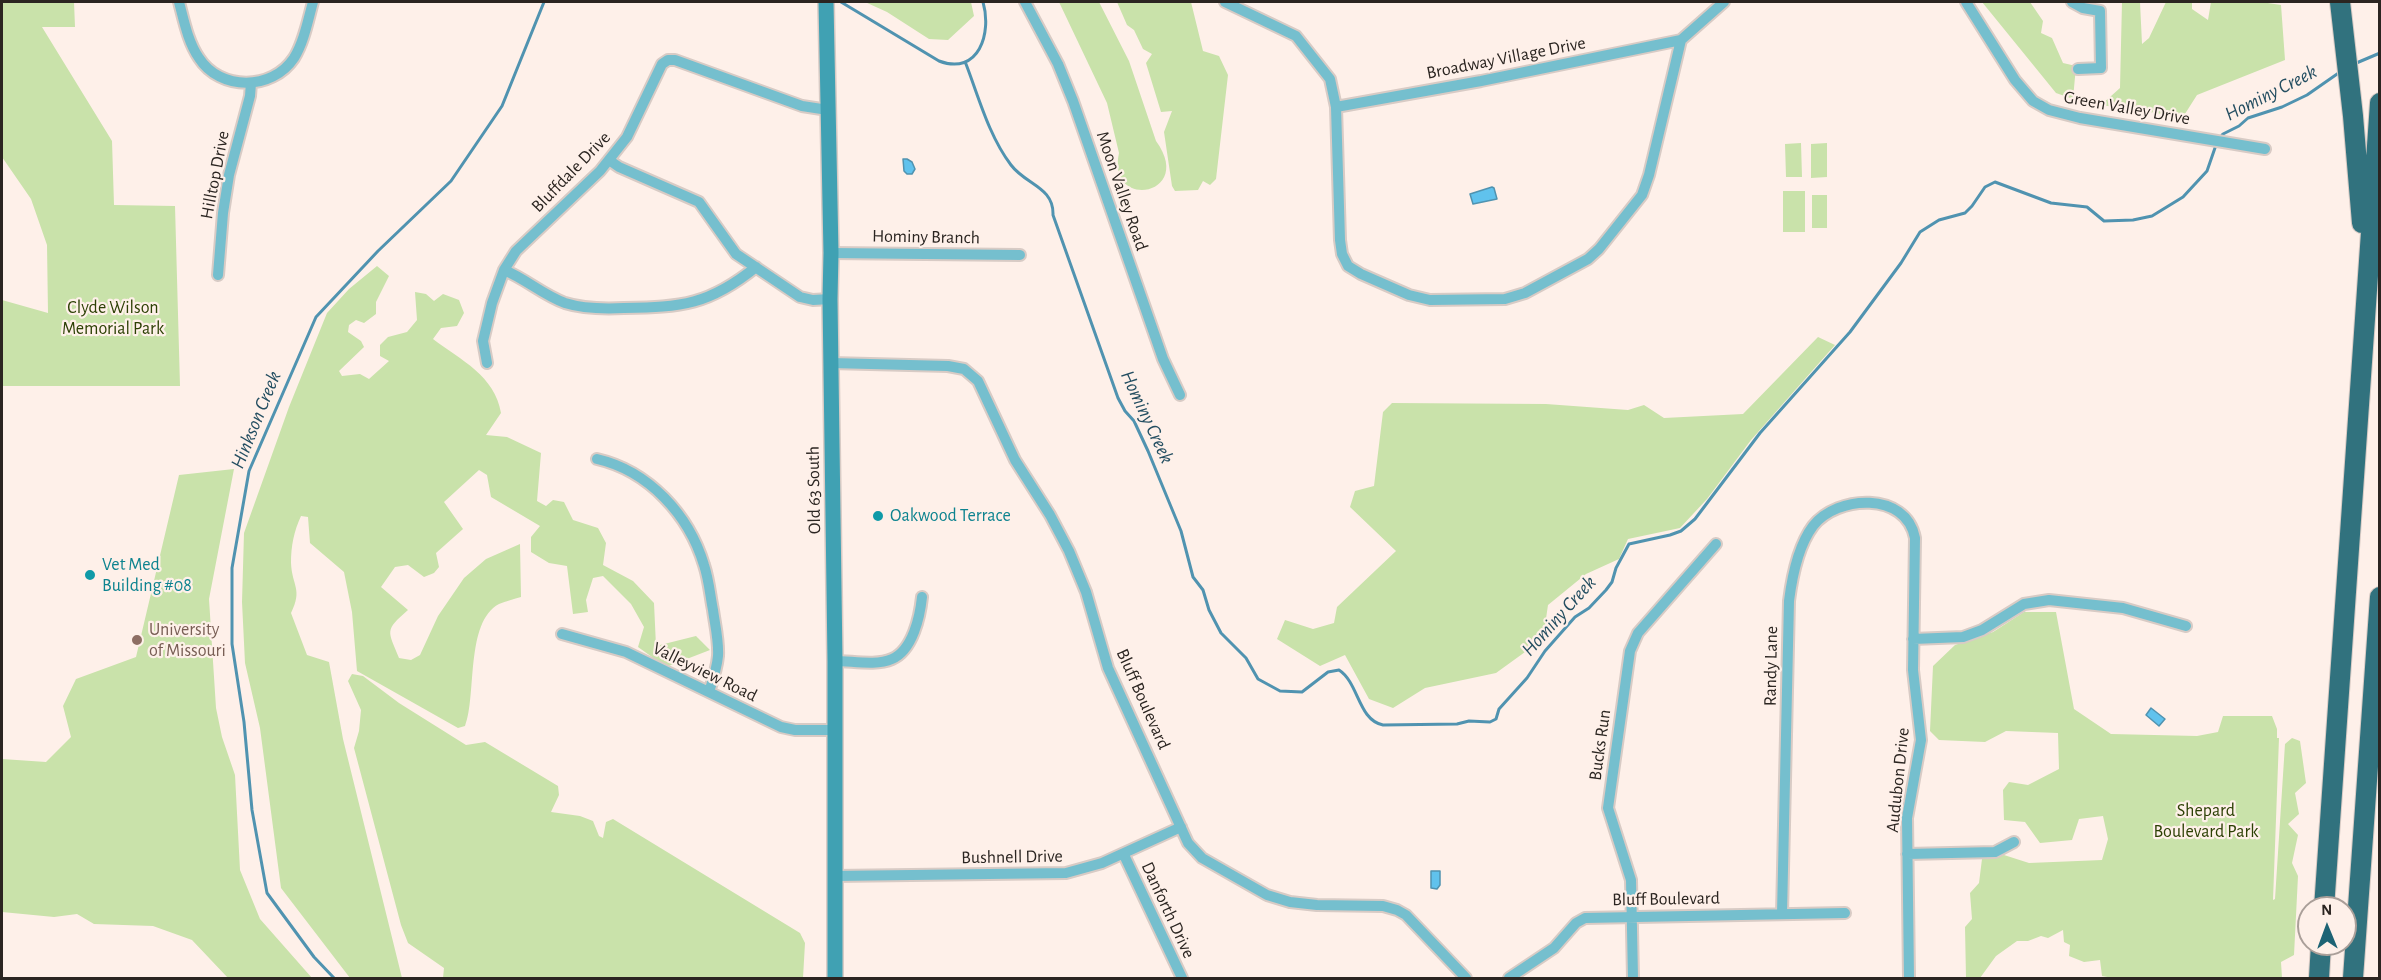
<!DOCTYPE html>
<style>
body{margin:0}
#map{position:relative;width:2381px;height:980px;overflow:hidden;background:#fef0e9;font-family:"Alegreya Sans",sans-serif}
canvas{display:block}
.frame{position:absolute;inset:0;border:3px solid #2b2521;pointer-events:none}
.north{position:absolute;left:2297px;top:896px;width:60px;height:60px;box-sizing:border-box;background:#fef0e9;border:2px solid #aa9f99;border-radius:50%;rotate:359deg;font-size:16px;font-weight:700;line-height:24px;text-align:center;color:#2b2521}
.north::after{content:'';display:block;margin:auto;width:21px;height:27px;background:#1d6374;clip-path:polygon(50% 0,100% 100%,50% 72%,0 100%)}
</style>
<div id="map">
<canvas width="2381" height="980"></canvas>
<div class="frame"></div>
<div class="north">N</div>
</div>
<script>
const ctx = document.querySelector('canvas').getContext('2d');
ctx.lineJoin = 'round';
function fill(path, color) { ctx.fillStyle = color; ctx.fill(path, 'evenodd'); }
function trace(path, color, width, dash) { ctx.strokeStyle = color; ctx.lineWidth = width; ctx.lineCap = dash ? 'butt' : 'round'; ctx.setLineDash(dash || []); ctx.stroke(path); }
function label(font, color, halo, rows, align = 'center') {
  ctx.font = font + ' "Alegreya Sans",sans-serif'; ctx.lineWidth = 4.5; ctx.setLineDash([]); ctx.textBaseline = 'middle'; ctx.strokeStyle = halo; ctx.fillStyle = color; for (const [text, x, y, turn = 0] of rows) {
    ctx.save(); ctx.translate(x, y); ctx.rotate((+turn || 0) * Math.PI / 180); ctx.textAlign = isNaN(turn) ? turn : align; if (halo) ctx.strokeText(text, 0, 0); ctx.fillText(text, 0, 0); ctx.restore();
  }
}
fill(new Path2D(`
 M 2,2 L 74,2 L 75,27 L 42,27 L 112,141 L 114,205 L 175,206 L 180,386 L 2,386 L 2,300 L 48,313 L 47,245 L 31,199 L 2,157 Z
 M 865,2 L 971,2 L 974,16 L 948,40 L 929,39 L 887,12 Z
 M 1059,2 L 1099,2 L 1129,61 L 1156,141 C 1196,196 1106,211 1119,153 L 1107,103 Z
 M 1117,2 L 1191,2 L 1203,51 L 1219,56 L 1228,75 L 1216,179 L 1210,185 L 1203,181 L 1198,190 L 1175,191 L 1172,186 L 1164,132 L 1172,111 L 1161,112 L 1146,63 L 1152,54 L 1143,49 L 1134,30 L 1127,25 Z
 M 1982,2 L 2030,2 L 2043,21 L 2041,33 L 2052,38 L 2063,63 L 2076,66 L 2073,99 L 2056,93 Z
 M 2122,2 L 2140,2 L 2142,44 L 2149,38 L 2166,2 L 2192,2 L 2192,9 L 2208,20 L 2211,2 L 2261,2 L 2281,5 L 2285,60 L 2197,95 L 2183,117 L 2101,105 L 2120,88 Z
 M 1801,143 L 1802,177 L 1786,177 L 1785,144 Z
 M 1827,143 L 1827,177 L 1811,178 L 1811,144 Z
 M 1783,191 L 1805,191 L 1805,232 L 1783,232 Z
 M 1812,195 L 1827,195 L 1827,228 L 1812,228 Z
 M 377,266 L 389,276 L 376,302 L 376,314 L 364,323 L 356,320 L 349,325 L 348,332 L 361,341 L 364,347 L 339,371 L 342,376 L 360,374 L 369,379 L 389,361 L 380,356 L 380,345 L 388,337 L 407,332 L 417,320 L 415,292 L 426,294 L 434,301 L 443,294 L 459,300 L 464,313 L 457,326 L 441,328 L 433,339 C 461,360 495,376 501,413 L 486,435 L 507,437 L 541,453 L 537,501 L 546,506 L 553,500 L 564,502 L 573,520 L 598,528 L 606,543 L 603,565 L 633,581 L 654,603 L 656,646 L 696,636 L 710,650 L 666,667 L 638,647 L 644,627 L 631,604 L 603,576 L 593,578 L 586,600 L 588,612 L 573,614 L 567,566 L 549,563 L 531,552 L 531,537 L 540,526 L 491,497 L 487,475 L 479,470 L 444,502 L 463,529 L 436,553 L 439,567 L 434,573 L 424,577 L 408,565 L 395,567 L 381,587 L 408,610 C 384,631 388,630 399,658 L 411,660 L 420,655 L 438,616 L 464,578 L 486,559 L 520,544 L 521,597 C 514,599 506,601 499,604 C 465,622 477,696 465,726 L 458,728 L 357,671 L 352,612 L 344,572 L 310,543 L 308,517 L 301,516 C 294,531 291,546 291,563 C 292,586 303,589 291,613 L 307,655 L 329,662 L 343,739 L 402,978 L 350,978 L 281,888 L 260,728 L 245,663 L 242,602 L 244,533 L 289,407 L 327,313 L 349,289 Z
 M 1818,337 L 1835,345 L 1751,440 L 1707,499 L 1680,528 L 1628,539 L 1619,559 L 1586,574 L 1548,605 L 1543,639 L 1496,673 L 1425,688 L 1393,708 L 1369,699 L 1345,655 L 1320,666 L 1277,639 L 1285,620 L 1313,629 L 1334,623 L 1337,607 L 1396,551 L 1350,507 L 1355,491 L 1374,486 L 1383,412 L 1392,403 L 1546,404 L 1628,410 L 1644,405 L 1664,418 L 1743,414 Z
 M 234,469 L 209,599 L 216,708 L 222,737 L 235,775 L 240,870 L 260,919 L 312,978 L 228,978 L 192,940 L 153,926 L 94,924 L 77,914 L 54,917 L 2,912 L 2,759 L 46,762 L 71,737 L 63,706 L 76,679 L 136,657 L 179,475 Z
 M 2024,612 L 2056,612 L 2074,709 L 2111,734 L 2197,736 L 2218,732 L 2223,716 L 2272,716 L 2277,729 L 2277,738 L 2279,738 L 2273,900 L 2275,899 L 2285,744 L 2292,738 L 2300,741 L 2306,783 L 2295,793 L 2299,814 L 2288,824 L 2298,835 L 2292,863 L 2298,876 L 2294,955 L 2281,962 L 2282,978 L 2113,978 L 2102,976 L 2100,960 L 2084,962 L 2069,956 L 2070,945 L 2064,942 L 2063,930 L 2048,938 L 2041,936 L 2028,941 L 2017,941 L 1996,956 L 1980,978 L 1966,978 L 1965,927 L 1972,919 L 1970,893 L 1979,883 L 1982,859 L 2004,855 L 2029,863 L 2102,860 L 2108,839 L 2103,816 L 2079,819 L 2072,840 L 2040,843 L 2025,822 L 2004,820 L 2003,790 L 2009,782 L 2028,785 L 2059,769 L 2058,733 L 2006,731 L 1985,742 L 1939,740 L 1930,731 L 1933,666 L 1955,645 L 1993,632 Z
 M 352,674 L 363,676 L 399,703 L 466,745 L 485,742 L 558,786 L 559,795 L 551,812 L 580,816 L 593,821 L 599,836 L 603,838 L 606,822 L 613,819 L 800,933 L 805,943 L 803,978 L 443,978 L 444,968 L 408,943 L 401,925 L 354,748 L 359,731 L 361,710 L 348,681 Z`), '#c9e2aa');
const water = new Path2D(`
 M 903,159 L 907,159 L 912,162 L 915,169 L 912,174 L 907,174 L 904,171 Z
 M 1492,187 L 1494,188 L 1497,199 L 1473,204 L 1470,194 Z
 M 2151,708 L 2165,719 L 2159,726 L 2146,715 Z
 M 1431,871 L 1440,871 L 1440,885 L 1437,889 L 1431,888 Z`);
fill(water, '#60c2ed');
trace(water, '#5093b0', 1.5);
trace(new Path2D(`
 M 841,2 L 939,61 C 979,76 992,33 983,2
 M 966,64 C 979,98 989,136 1011,165 C 1026,185 1054,187 1053,215 L 1118,398 L 1125,411 L 1134,421 L 1148,451 L 1181,531 L 1193,577 L 1203,590 L 1209,610 L 1221,633 L 1246,658 L 1258,679 L 1280,691 L 1302,692 L 1328,672 L 1339,670 C 1359,683 1358,720 1383,725 L 1457,724 L 1469,721 L 1490,722 L 1496,719 L 1499,709 L 1527,678 L 1545,651 L 1575,617 L 1589,608 L 1606,590 L 1612,582 L 1616,568 L 1629,544 L 1670,535 L 1681,531 L 1695,519 L 1760,433 L 1850,332 L 1901,263 L 1920,232 L 1939,220 L 1965,213 L 1972,206 L 1985,187 L 1995,182 L 2051,203 L 2087,207 L 2104,221 L 2133,220 L 2152,216 L 2183,197 L 2207,171 L 2216,145
 M 2354,64 L 2380,53
 M 2219,139 L 2223,134 L 2239,126 L 2248,118 L 2282,107 L 2307,95 L 2340,72
 M 334,978 L 314,957 L 267,893 L 252,810 L 244,722 L 232,644 L 232,568 L 249,471 L 316,317 L 378,251 L 451,181 L 502,106 L 544,2`), '#5093b0', 3);
const street = new Path2D(`
 M 179,2 C 184,21 188,42 199,58 C 220,91 272,91 294,58 C 304,42 308,20 313,2
 M 1025,2 L 1058,64 L 1073,101 L 1163,359 L 1180,395
 M 1225,2 L 1296,36 L 1330,79 L 1336,107 L 1481,81 L 1681,40 L 1724,2
 M 1966,2 L 2015,80 L 2033,101 L 2049,110 L 2080,118 L 2265,149
 M 2072,2 L 2083,8 L 2100,11 L 2101,68 L 2078,69
 M 1336,107 L 1340,240 L 1342,254 L 1348,266 L 1361,274 L 1409,295 L 1430,300 L 1505,299 L 1525,293 L 1588,259 L 1599,249 L 1642,195 L 1649,175 L 1681,40
 M 609,160 L 619,167 L 699,202 L 736,254 L 800,297 L 813,300 L 830,299
 M 831,253 L 1020,255
 M 504,270 C 526,279 543,295 565,303 C 584,309 604,309 624,308 C 682,307 709,305 756,267
 M 218,275 L 223,213 L 229,175 L 250,96 L 251,83
 M 487,363 L 483,341 L 492,303 L 504,270 L 516,251 L 600,171 L 627,137 L 662,64 L 668,60 L 675,60 L 802,106 L 828,110
 M 831,363 L 948,366 L 964,369 L 978,381 L 1015,460 L 1050,515 L 1069,551 L 1086,592 L 1108,668 L 1188,843 L 1202,858 L 1267,895 L 1290,902 L 1317,905 L 1383,906 L 1397,910 L 1406,915 L 1466,978
 M 597,459 C 649,471 689,515 704,565 C 709,580 710,595 713,610 C 715,625 719,641 718,656 C 717,668 713,680 709,692
 M 562,634 L 626,652 L 781,727 L 795,730 L 834,730
 M 1913,639 L 1963,637 L 1982,630 L 2024,604 L 2049,600 L 2123,608 L 2186,626
 M 835,661 C 853,661 876,666 892,659 C 913,650 920,616 922,597
 M 1907,854 L 1995,852 L 2014,842
 M 1124,855 L 1182,978
 M 834,876 L 1066,873 L 1102,863 L 1181,827
 M 1782,914 L 1789,601 C 1792,577 1798,546 1813,526 C 1837,495 1906,491 1915,538 L 1913,670 L 1921,740 L 1907,818 L 1909,978
 M 1509,978 L 1554,948 L 1576,923 L 1585,918 L 1845,913
 M 1633,978 L 1631,880 L 1608,808 L 1630,651 L 1638,633 L 1716,544`);
const secondary = new Path2D(`
 M 826,2 L 831,253 L 830,299 L 835,661 L 835,978`);
const highway = new Path2D(`
 M 2340,2 L 2353,116 L 2362,223
 M 2324,908 L 2380,103
 M 2319,978 L 2321,944
 M 2353,978 L 2380,597`);
trace(street, '#d8cbc5', 14);
trace(secondary, '#d8cbc5', 18);
trace(highway, '#d8cbc5', 22);
trace(street, '#75bfce', 10);
trace(secondary, '#40a1b3', 15);
trace(highway, '#31727e', 20);
for (const [x, y, r, color] of [
 [878,516,6,"#0f9aa8"],
 [90,575,6,"#0f9aa8"],
 [137,640,6,"#8d6e63"]
]) { const dot = new Path2D(); dot.arc(x, y, r, 0, 2 * Math.PI); ctx.fillStyle = color; ctx.fill(dot); trace(dot, '#fef0e9', 2); }
label('18px', '#2b2521', '#fef0e9', [
 ["Broadway Village Drive",1506,58,-11],
 ["Green Valley Drive",2127,108,10],
 ["Bluffdale Drive",571,172,-46],
 ["Hilltop Drive",215,175,-79],
 ["Moon Valley Road",1122,191,71],
 ["Hominy Branch",926,237,1],
 ["Old 63 South",814,490,-91],
 ["Randy Lane",1771,666,-89],
 ["Valleyview Road",705,672,26],
 ["Bluff Boulevard",1143,699,66],
 ["Bucks Run",1600,745,-82],
 ["Audubon Drive",1898,780,-84],
 ["Bushnell Drive",1012,857,-1],
 ["Bluff Boulevard",1666,899,-1],
 ["Danforth Drive",1168,910,65]
]);
label('18px', '#2c4004', '#fef0e9', [
 ["Clyde Wilson",113,308],
 ["Memorial Park",113,329],
 ["Shepard",2206,811],
 ["Boulevard Park",2206,832]
]);
label('18px', '#0d838f', '#fef0e9', [
 ["Oakwood Terrace",890,516],
 ["Vet Med",102,565],
 ["Building #08",102,586]
], 'left');
label('18px', '#785e54', '#fef0e9', [
 ["University",149,630],
 ["of Missouri",149,651]
], 'left');
label('italic 20px', '#244e61', '#fef0e9', [
 ["Hominy Creek",2271,93,-27],
 ["Hominy Creek",1147,417,65],
 ["Hinkson Creek",256,420,-68],
 ["Hominy Creek",1559,616,-48]
]);
</script>
